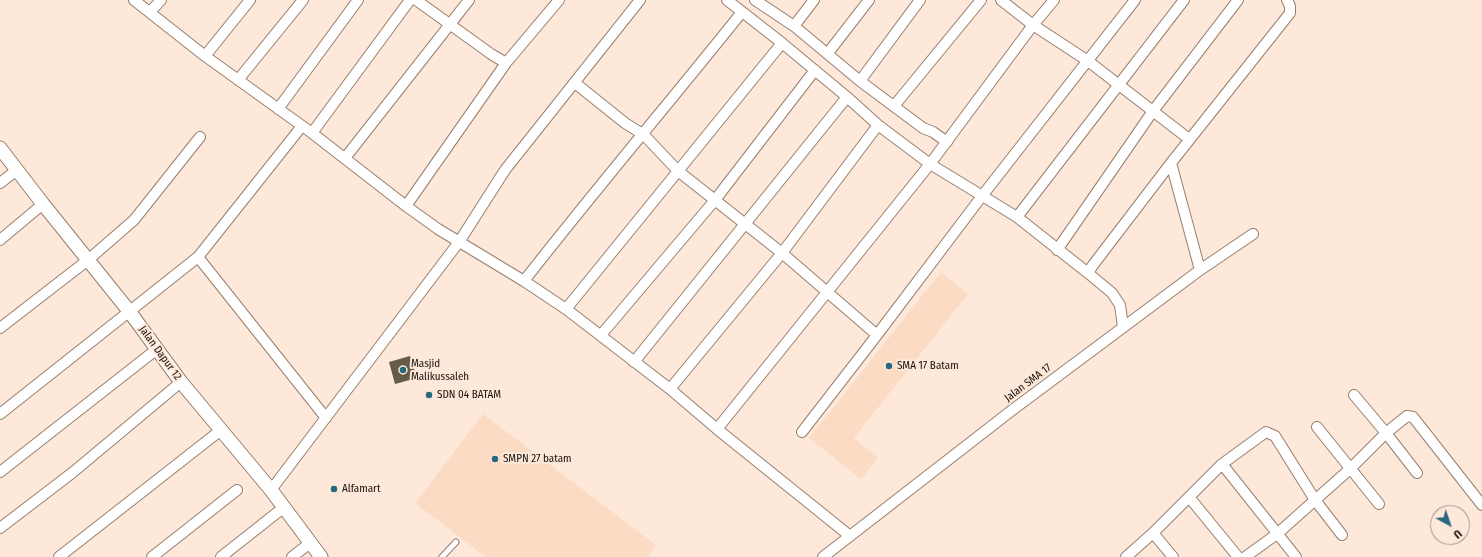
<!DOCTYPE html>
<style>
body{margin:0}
#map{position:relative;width:1482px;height:557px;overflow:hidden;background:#fde8da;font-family:"Fira Sans Condensed",sans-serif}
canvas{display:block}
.north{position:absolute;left:1430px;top:505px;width:40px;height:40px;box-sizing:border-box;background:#fde8da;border:1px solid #a29287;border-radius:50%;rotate:140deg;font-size:11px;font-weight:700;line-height:16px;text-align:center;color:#19110b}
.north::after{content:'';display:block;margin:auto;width:14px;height:18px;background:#29677d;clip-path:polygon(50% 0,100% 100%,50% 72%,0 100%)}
</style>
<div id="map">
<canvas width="1482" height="557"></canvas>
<div class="north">U</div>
</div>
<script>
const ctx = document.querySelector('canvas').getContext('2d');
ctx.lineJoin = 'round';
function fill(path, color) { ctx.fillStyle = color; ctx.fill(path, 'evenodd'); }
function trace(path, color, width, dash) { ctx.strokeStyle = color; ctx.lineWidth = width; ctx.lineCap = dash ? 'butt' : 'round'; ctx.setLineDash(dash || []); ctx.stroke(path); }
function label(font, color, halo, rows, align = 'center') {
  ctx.font = font + ' "Fira Sans Condensed",sans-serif'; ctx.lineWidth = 4; ctx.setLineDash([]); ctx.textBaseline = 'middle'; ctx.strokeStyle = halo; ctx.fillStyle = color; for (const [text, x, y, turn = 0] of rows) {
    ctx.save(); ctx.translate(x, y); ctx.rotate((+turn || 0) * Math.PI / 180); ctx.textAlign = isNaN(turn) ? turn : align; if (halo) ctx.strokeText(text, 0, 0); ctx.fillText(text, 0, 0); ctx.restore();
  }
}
fill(new Path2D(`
 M 941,272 L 968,294 L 854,438 L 878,458 L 861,479 L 809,438 Z
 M 483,414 L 656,545 L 647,557 L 486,557 L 415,503 Z`), '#fcdbc4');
fill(new Path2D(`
 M 410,356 L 417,378 L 395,384 L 389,362 Z`), '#645c44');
const service = new Path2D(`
 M 442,557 L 456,542`);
const minor = new Path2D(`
 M 134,0 L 205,56 L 312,133 L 406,206 L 438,229 L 524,281 L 566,309 L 670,389 L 717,429 L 930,164 L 1033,25 L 1054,0
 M 416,0 L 491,54 L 506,63
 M 727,0 L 782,43 L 847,97 L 878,125 L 930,164 L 1017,217 L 1088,273 L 1093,265 L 1171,163 L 1290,13 L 1290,6 L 1287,0
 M 755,0 L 794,26 L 860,81 L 923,128 L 933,132 L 947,142
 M 1001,0 L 1033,25 L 1088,61 L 1189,139
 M 150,12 L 161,0
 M 794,26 L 814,0
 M 828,53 L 869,0
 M 205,56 L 250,0
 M 238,80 L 303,0
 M 860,81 L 920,0
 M 575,83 L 625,123 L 644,135 L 678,171 L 782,253 L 877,335
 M 894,106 L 981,0
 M 278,109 L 358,0
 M 312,133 L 410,0
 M 345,158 L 469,0
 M 1171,163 L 1200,270
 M 0,183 L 17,170
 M 406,206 L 506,63 L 559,0
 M 1017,217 L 1184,0
 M 0,240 L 43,204
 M 1057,250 L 1153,111 L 1238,0
 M 198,257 L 326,418
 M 1088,273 L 1112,293 L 1120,305 L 1123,327
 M 524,281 C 595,190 670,102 742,12
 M 566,309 L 782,43
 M 0,328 L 88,260 L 134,220 L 200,137
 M 601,335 L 715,200 L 815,70
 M 634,362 L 847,97
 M 670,389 L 782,253 L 878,125
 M 1354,395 L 1386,433 L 1417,473
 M 0,414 L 198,257 L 302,126
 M 1317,427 L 1379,504
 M 717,429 L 850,536
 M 802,432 L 877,335 L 982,196 L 1135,0
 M 1222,464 L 1296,557
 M 0,472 L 157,349
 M 271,490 L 459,242 L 505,170 L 640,0
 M 1189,497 L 1238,557
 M 0,528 L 72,473 L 181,382
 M 1153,533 L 1173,557
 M 59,557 L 221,430
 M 152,557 L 237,490
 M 221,557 L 283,508
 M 292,557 L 310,543
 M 823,557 L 1011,411 L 1200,270 L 1253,234
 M 1126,557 L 1153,533 L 1222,464 L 1266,432 L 1275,436 L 1315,500 L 1342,535
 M 1245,557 L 1277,534 L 1351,468 L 1386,433 L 1407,416 L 1413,417 L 1482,505`);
const tertiary = new Path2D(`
 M 0,148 L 43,204 L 129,311 L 181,382 L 271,490 L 321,557`);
trace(service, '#967f6e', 7);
trace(minor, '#967f6e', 12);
trace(tertiary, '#967f6e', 15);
trace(service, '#fff', 5);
trace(minor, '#fff', 10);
trace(tertiary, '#fff', 13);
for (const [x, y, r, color] of [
 [889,366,4,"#29677d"],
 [403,370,4,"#29677d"],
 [429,395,4,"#29677d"],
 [495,459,4,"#29677d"],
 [334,489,4,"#29677d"]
]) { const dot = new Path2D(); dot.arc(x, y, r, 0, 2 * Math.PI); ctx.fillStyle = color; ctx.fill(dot); trace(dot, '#fde8da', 1.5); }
label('11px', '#19110b', '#fde8da', [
 ["Jalan Dapur 12",160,353,54],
 ["Jalan SMA 17",1028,383,-37]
]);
label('11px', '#19110b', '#fde8da', [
 ["Masjid",411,364],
 ["Malikussaleh",411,377],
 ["SMA 17 Batam",897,366],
 ["SDN 04 BATAM",437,395],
 ["SMPN 27 batam",503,459],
 ["Alfamart",342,489]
], 'left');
</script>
